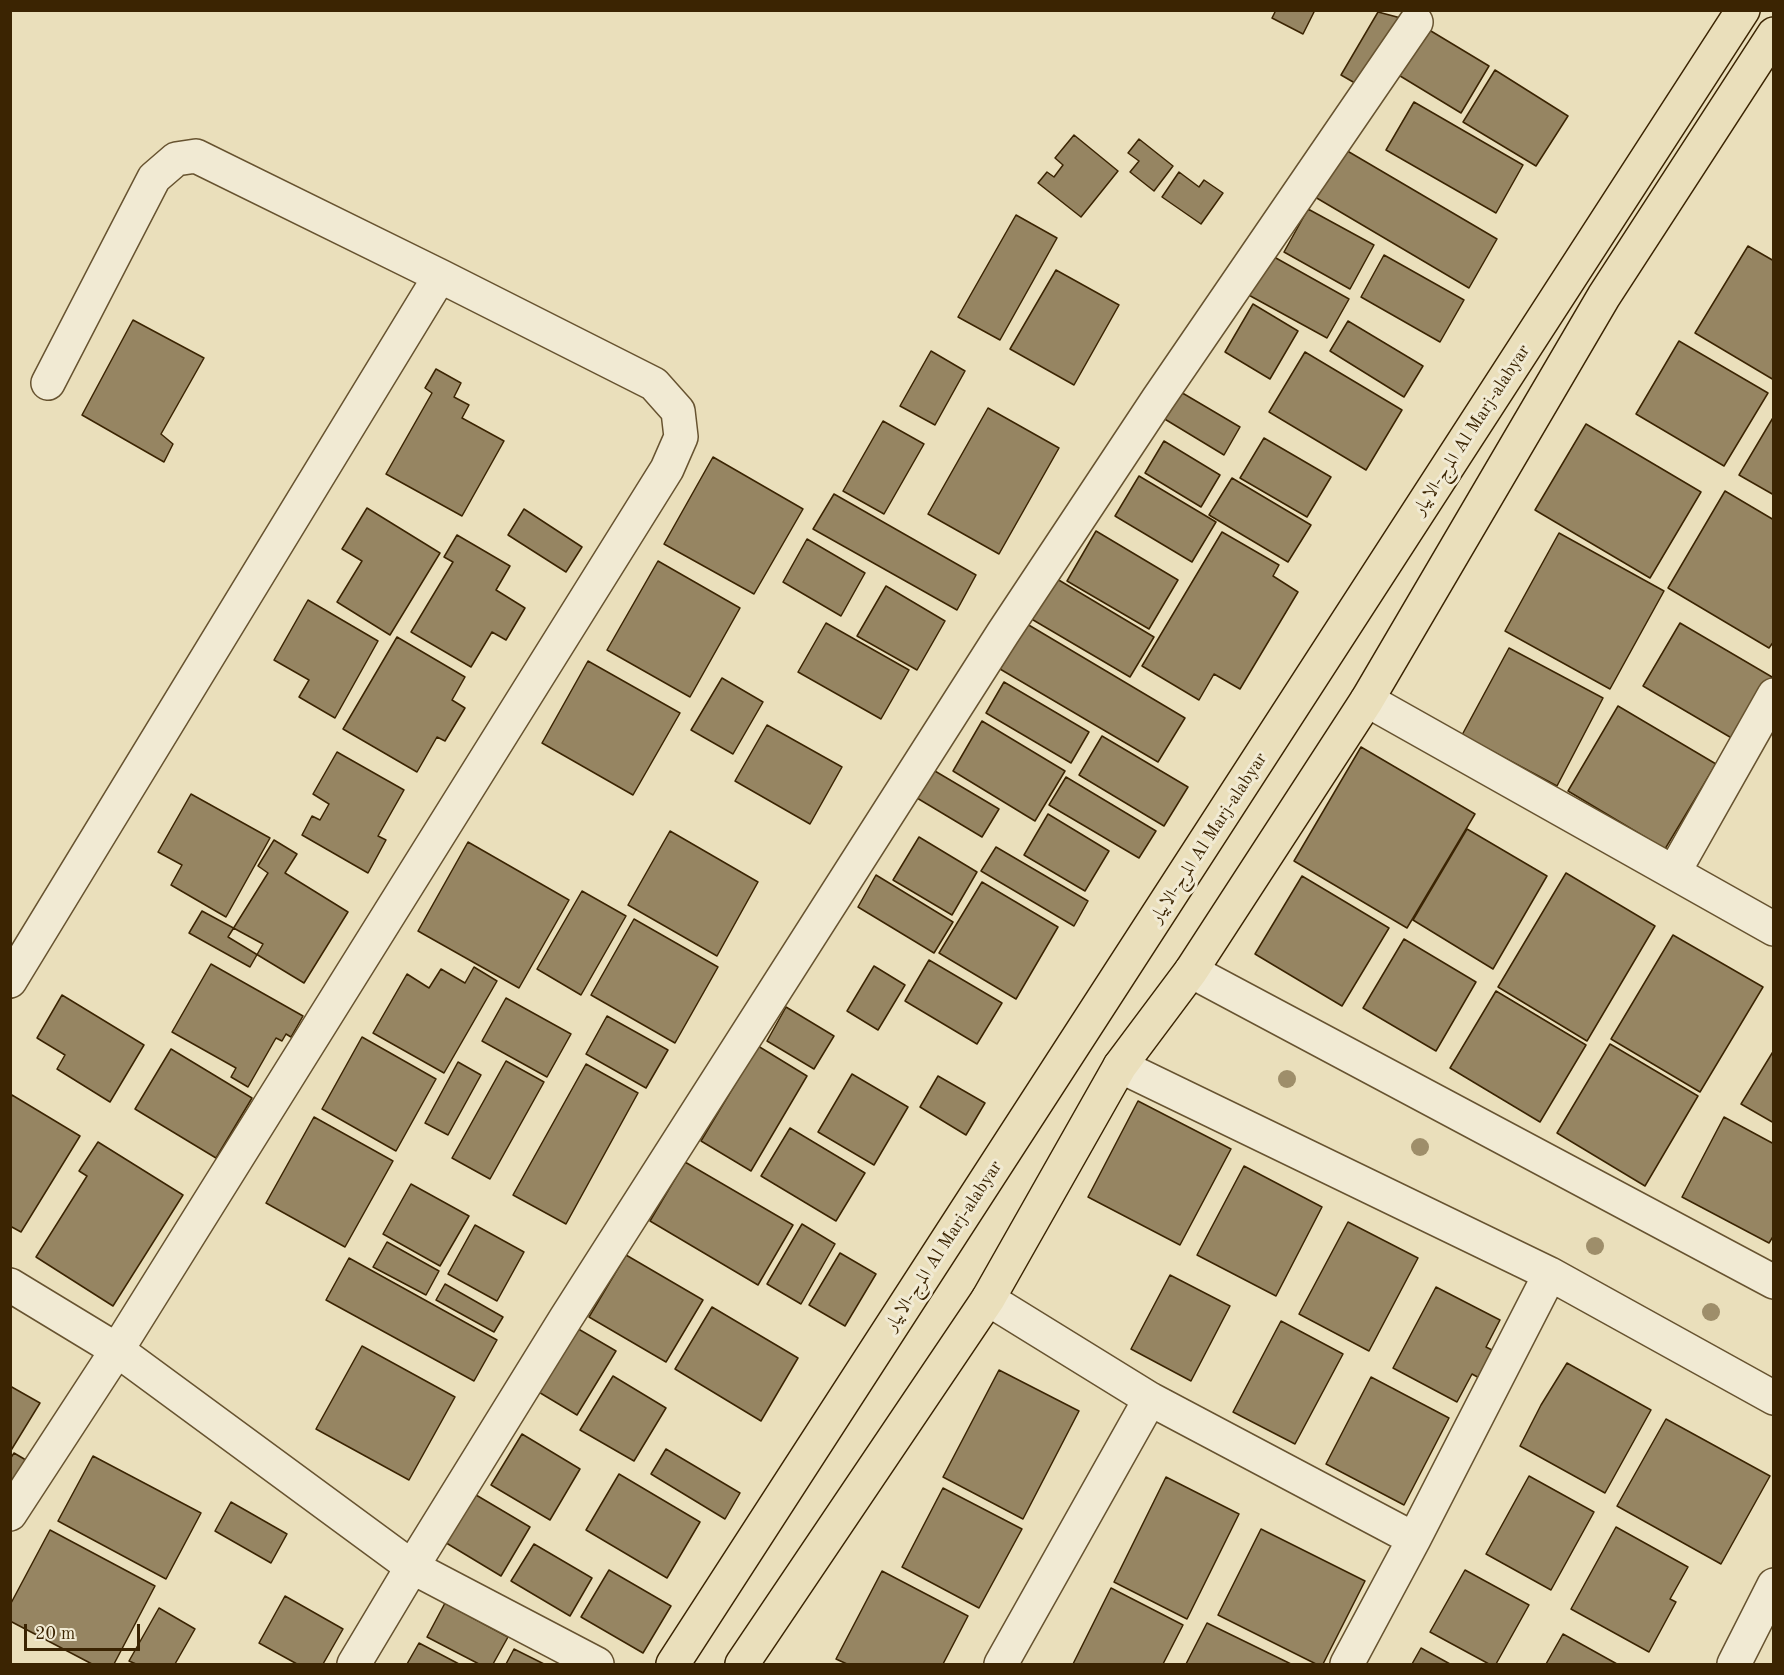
<!DOCTYPE html>
<meta charset="utf-8">
<style>
body{margin:0}
#map{position:relative;width:1784px;height:1675px;overflow:hidden;background:#eadfbb;font-family:"Old Standard TT",serif}
canvas{display:block}
.frame{position:absolute;inset:0;border:12px solid #3b2402;pointer-events:none}
.scale{position:absolute;left:24px;top:1624px;width:116px;height:27px;box-sizing:border-box;border:3px solid #3b2402;border-top:0;padding-left:8px;font-size:18px;line-height:21px;white-space:nowrap;color:#3b2402;-webkit-text-stroke:4px #f1ead3;paint-order:stroke}
</style>
<div id="map">
<canvas width="1784" height="1675"></canvas>
<div class="frame"></div>
<div class="scale">20 m</div>
</div>
<script>
const ctx = document.querySelector('canvas').getContext('2d');
ctx.lineJoin = 'round';
function fill(path, color) { ctx.fillStyle = color; ctx.fill(path, 'evenodd'); }
function trace(path, color, width, dash) { ctx.strokeStyle = color; ctx.lineWidth = width; ctx.lineCap = dash ? 'butt' : 'round'; ctx.setLineDash(dash || []); ctx.stroke(path); }
function label(font, color, halo, rows, align = 'center') {
  ctx.font = font + ' "Old Standard TT",Amiri,serif'; ctx.lineWidth = 6; ctx.setLineDash([]); ctx.textBaseline = 'middle'; ctx.strokeStyle = halo; ctx.fillStyle = color; for (const [text, x, y, turn = 0] of rows) {
    ctx.save(); ctx.translate(x, y); ctx.rotate((+turn || 0) * Math.PI / 180); ctx.textAlign = isNaN(turn) ? turn : align; if (halo) ctx.strokeText(text, 0, 0); ctx.fillText(text, 0, 0); ctx.restore();
  }
}
const building = new Path2D(`
 M 1276,10 L 1315,10 L 1303,34 L 1272,18 Z
 M 1378,12 L 1416,22 L 1367,90 L 1341,75 Z
 M 1416,22 L 1489,66 L 1461,113 L 1387,68 Z
 M 1495,70 L 1568,116 L 1536,166 L 1463,122 Z
 M 1414,102 L 1523,165 L 1496,213 L 1386,150 Z
 M 1074,135 L 1118,171 L 1081,217 L 1038,183 L 1047,172 L 1054,177 L 1063,165 L 1055,158 Z
 M 1139,139 L 1173,166 L 1154,191 L 1130,172 L 1139,161 L 1128,153 Z
 M 1344,149 L 1497,239 L 1469,288 L 1315,197 Z
 M 1179,172 L 1199,187 L 1204,180 L 1223,193 L 1201,224 L 1162,197 Z
 M 1308,209 L 1374,245 L 1350,289 L 1284,252 Z
 M 1016,215 L 1057,238 L 1000,340 L 958,317 Z
 M 1748,246 L 1774,261 L 1774,380 L 1695,333 Z
 M 1267,253 L 1349,299 L 1327,338 L 1245,293 Z
 M 1384,255 L 1464,300 L 1440,342 L 1361,297 Z
 M 1056,270 L 1119,305 L 1074,385 L 1010,349 Z
 M 1253,304 L 1298,331 L 1270,379 L 1225,352 Z
 M 133,320 L 204,358 L 161,434 L 173,444 L 164,462 L 82,415 Z
 M 1348,321 L 1423,366 L 1404,397 L 1330,351 Z
 M 1679,341 L 1768,393 L 1724,466 L 1636,414 Z
 M 931,351 L 965,371 L 935,425 L 900,406 Z
 M 1305,352 L 1402,410 L 1366,470 L 1269,412 Z
 M 436,369 L 461,383 L 454,397 L 469,405 L 462,418 L 504,441 L 462,516 L 386,474 L 432,393 L 425,388 Z
 M 1179,391 L 1240,427 L 1224,455 L 1163,418 Z
 M 988,408 L 1059,448 L 999,554 L 928,514 Z
 M 1774,416 L 1774,495 L 1739,475 Z
 M 883,421 L 924,444 L 884,514 L 843,491 Z
 M 1586,424 L 1701,492 L 1650,578 L 1535,510 Z
 M 1264,438 L 1331,477 L 1307,517 L 1240,478 Z
 M 1164,441 L 1220,475 L 1201,507 L 1145,473 Z
 M 713,457 L 803,509 L 754,594 L 664,544 Z
 M 1139,476 L 1216,522 L 1192,562 L 1115,516 Z
 M 1232,478 L 1311,525 L 1288,562 L 1209,515 Z
 M 1725,491 L 1774,520 L 1774,641 L 1769,648 L 1668,588 Z
 M 834,494 L 976,575 L 957,610 L 813,529 Z
 M 367,508 L 440,553 L 390,635 L 337,602 L 362,561 L 342,549 Z
 M 524,509 L 582,547 L 566,572 L 508,535 Z
 M 1096,531 L 1178,580 L 1149,629 L 1067,581 Z
 M 1222,532 L 1279,565 L 1273,576 L 1298,592 L 1240,689 L 1214,674 L 1199,700 L 1142,666 Z
 M 1559,533 L 1664,591 L 1610,689 L 1505,631 Z
 M 457,535 L 510,566 L 496,590 L 525,608 L 506,640 L 492,632 L 471,667 L 411,632 L 453,562 L 444,557 Z
 M 807,539 L 865,573 L 841,616 L 783,582 Z
 M 658,561 L 740,608 L 690,697 L 607,650 Z
 M 1047,573 L 1154,637 L 1130,677 L 1023,614 Z
 M 886,586 L 945,621 L 917,670 L 857,636 Z
 M 308,600 L 378,641 L 335,718 L 299,697 L 309,680 L 274,660 Z
 M 826,623 L 909,670 L 881,719 L 798,672 Z
 M 1680,623 L 1772,677 L 1735,740 L 1643,686 Z
 M 1027,624 L 1185,718 L 1158,762 L 1000,669 Z
 M 397,637 L 465,677 L 452,700 L 465,708 L 445,741 L 437,737 L 417,772 L 343,729 Z
 M 1509,648 L 1603,698 L 1557,786 L 1462,735 Z
 M 588,661 L 680,713 L 633,795 L 542,743 Z
 M 722,678 L 763,702 L 733,754 L 691,730 Z
 M 1004,682 L 1089,732 L 1071,763 L 986,713 Z
 M 1618,706 L 1716,764 L 1665,849 L 1568,791 Z
 M 982,721 L 1065,771 L 1035,821 L 953,771 Z
 M 767,725 L 842,767 L 810,824 L 735,781 Z
 M 1102,736 L 1188,787 L 1164,826 L 1079,775 Z
 M 1361,747 L 1475,814 L 1407,928 L 1294,861 Z
 M 337,752 L 404,790 L 378,836 L 386,840 L 368,873 L 302,835 L 312,816 L 320,820 L 329,804 L 313,794 Z
 M 918,761 L 999,809 L 982,837 L 902,789 Z
 M 1066,777 L 1156,831 L 1139,858 L 1049,805 Z
 M 191,794 L 270,838 L 226,917 L 171,885 L 182,865 L 158,852 Z
 M 1048,814 L 1109,851 L 1085,891 L 1024,855 Z
 M 1467,829 L 1547,876 L 1493,969 L 1413,920 Z
 M 670,831 L 758,882 L 717,956 L 628,905 Z
 M 919,837 L 977,872 L 952,915 L 893,880 Z
 M 274,840 L 297,854 L 285,873 L 348,912 L 304,983 L 228,937 L 268,873 L 258,866 Z
 M 468,842 L 569,900 L 519,988 L 418,931 Z
 M 996,847 L 1088,901 L 1074,926 L 981,871 Z
 M 1566,873 L 1655,926 L 1587,1041 L 1498,987 Z
 M 876,875 L 953,922 L 934,953 L 858,907 Z
 M 1302,876 L 1389,928 L 1342,1006 L 1255,954 Z
 M 982,882 L 1058,927 L 1016,999 L 939,953 Z
 M 582,891 L 626,916 L 581,995 L 537,969 Z
 M 202,911 L 263,944 L 250,967 L 189,933 Z
 M 634,919 L 718,967 L 675,1043 L 591,995 Z
 M 1673,935 L 1763,987 L 1700,1092 L 1611,1039 Z
 M 1404,939 L 1476,982 L 1436,1051 L 1363,1008 Z
 M 929,960 L 1002,1003 L 977,1044 L 905,1001 Z
 M 211,964 L 303,1016 L 291,1037 L 286,1034 L 282,1041 L 276,1038 L 248,1087 L 231,1077 L 236,1068 L 172,1032 Z
 M 874,966 L 905,985 L 878,1030 L 847,1011 Z
 M 474,967 L 497,981 L 444,1073 L 373,1033 L 407,974 L 429,988 L 441,969 L 465,983 Z
 M 1496,991 L 1586,1045 L 1540,1122 L 1450,1068 Z
 M 62,995 L 144,1045 L 110,1102 L 57,1069 L 65,1055 L 37,1038 Z
 M 506,998 L 571,1034 L 547,1077 L 482,1041 Z
 M 786,1007 L 834,1036 L 814,1069 L 767,1041 Z
 M 607,1016 L 668,1050 L 646,1088 L 586,1054 Z
 M 362,1037 L 436,1079 L 396,1151 L 322,1109 Z
 M 1610,1044 L 1698,1096 L 1645,1186 L 1557,1133 Z
 M 758,1046 L 807,1076 L 751,1171 L 701,1141 Z
 M 171,1049 L 252,1098 L 216,1158 L 135,1109 Z
 M 1774,1050 L 1774,1123 L 1741,1104 Z
 M 506,1061 L 544,1082 L 490,1179 L 452,1158 Z
 M 458,1062 L 481,1075 L 448,1135 L 425,1123 Z
 M 586,1064 L 638,1093 L 566,1224 L 513,1195 Z
 M 852,1074 L 908,1107 L 874,1165 L 818,1132 Z
 M 938,1076 L 985,1103 L 966,1135 L 920,1107 Z
 M 12,1095 L 80,1136 L 21,1232 L 10,1226 L 10,1098 Z
 M 1138,1101 L 1231,1149 L 1180,1245 L 1088,1197 Z
 M 314,1117 L 393,1161 L 345,1247 L 266,1203 Z
 M 1724,1117 L 1774,1144 L 1774,1235 L 1769,1243 L 1682,1197 Z
 M 790,1128 L 865,1173 L 836,1221 L 761,1176 Z
 M 98,1142 L 183,1195 L 113,1306 L 36,1257 L 87,1176 L 79,1171 Z
 M 685,1162 L 793,1225 L 758,1285 L 650,1221 Z
 M 1244,1166 L 1322,1207 L 1276,1296 L 1197,1255 Z
 M 411,1184 L 469,1216 L 440,1266 L 383,1234 Z
 M 1348,1222 L 1418,1258 L 1369,1351 L 1299,1314 Z
 M 802,1224 L 835,1244 L 801,1304 L 767,1284 Z
 M 475,1225 L 524,1252 L 497,1301 L 448,1274 Z
 M 387,1242 L 439,1271 L 426,1295 L 373,1267 Z
 M 840,1253 L 876,1274 L 845,1326 L 809,1305 Z
 M 626,1255 L 703,1300 L 666,1362 L 589,1317 Z
 M 349,1258 L 497,1340 L 474,1381 L 326,1300 Z
 M 1170,1275 L 1230,1306 L 1191,1381 L 1131,1349 Z
 M 445,1284 L 503,1317 L 494,1332 L 436,1300 Z
 M 1436,1287 L 1500,1320 L 1486,1347 L 1498,1353 L 1483,1380 L 1472,1374 L 1457,1402 L 1393,1368 Z
 M 712,1307 L 798,1358 L 761,1421 L 675,1369 Z
 M 1281,1321 L 1343,1354 L 1295,1444 L 1233,1412 Z
 M 575,1327 L 616,1351 L 577,1415 L 537,1391 Z
 M 362,1346 L 455,1397 L 409,1480 L 316,1429 Z
 M 1567,1363 L 1651,1410 L 1605,1493 L 1520,1446 L 1541,1405 Z
 M 999,1370 L 1079,1411 L 1023,1519 L 943,1477 Z
 M 613,1376 L 666,1408 L 634,1461 L 580,1430 Z
 M 1371,1377 L 1449,1418 L 1404,1505 L 1326,1464 Z
 M 10,1386 L 40,1403 L 10,1452 Z
 M 1666,1419 L 1770,1476 L 1721,1564 L 1617,1506 Z
 M 522,1434 L 580,1469 L 550,1520 L 491,1485 Z
 M 666,1449 L 740,1493 L 725,1519 L 651,1474 Z
 M 14,1453 L 31,1463 L 10,1485 L 10,1459 Z
 M 93,1456 L 201,1513 L 166,1579 L 58,1521 Z
 M 619,1474 L 700,1522 L 667,1578 L 586,1530 Z
 M 1529,1476 L 1594,1512 L 1551,1590 L 1486,1554 Z
 M 1166,1477 L 1239,1514 L 1187,1619 L 1114,1582 Z
 M 943,1488 L 1022,1529 L 979,1608 L 902,1567 Z
 M 471,1492 L 530,1527 L 501,1576 L 443,1541 Z
 M 231,1502 L 287,1534 L 271,1563 L 215,1531 Z
 M 1616,1527 L 1688,1567 L 1670,1599 L 1676,1602 L 1649,1652 L 1571,1609 Z
 M 1261,1529 L 1365,1581 L 1323,1664 L 1316,1664 L 1218,1615 Z
 M 50,1530 L 155,1586 L 114,1664 L 92,1664 L 10,1621 L 10,1605 Z
 M 534,1544 L 592,1578 L 570,1616 L 511,1581 Z
 M 609,1570 L 671,1606 L 643,1653 L 581,1617 Z
 M 1465,1570 L 1529,1605 L 1496,1664 L 1489,1664 L 1430,1632 Z
 M 882,1571 L 968,1616 L 943,1664 L 847,1664 L 836,1659 Z
 M 1111,1588 L 1183,1625 L 1163,1664 L 1073,1664 Z
 M 285,1596 L 343,1629 L 323,1664 L 297,1664 L 259,1643 Z
 M 445,1603 L 508,1637 L 493,1664 L 479,1664 L 427,1637 Z
 M 159,1608 L 195,1629 L 175,1664 L 136,1664 L 129,1661 Z
 M 1207,1623 L 1291,1664 L 1186,1664 Z
 M 1563,1634 L 1617,1664 L 1546,1664 Z
 M 419,1643 L 459,1664 L 407,1664 Z
 M 1421,1648 L 1450,1664 L 1412,1664 Z
 M 514,1649 L 544,1664 L 506,1664 Z`);
fill(building, '#968562');
trace(building, '#3b2402', 1.5);
const minor = new Path2D(`
 M 1367,700 L 1774,929
 M 1674,872 L 1774,695
 M 1191,971 L 1774,1282
 M 10,981 L 440,276
 M 1120,1066 L 1550,1274 L 1774,1398
 M 10,1285 L 117,1350 L 412,1567 L 597,1664
 M 988,1299 L 1150,1399 L 1414,1539
 M 10,1514 L 117,1350 L 667,469 L 681,437 L 678,411 L 654,384 L 440,276 L 196,156 L 176,159 L 154,178 L 48,383
 M 354,1664 L 412,1567 L 566,1318 L 1003,633 L 1158,399 L 1416,22
 M 1001,1664 L 1150,1399
 M 1347,1664 L 1414,1539 L 1550,1274
 M 1734,1664 L 1774,1585`);
const major = new Path2D(`
 M 673,1664 L 1743,10
 M 742,1664 L 988,1299 L 1120,1066 L 1191,971 L 1367,700 L 1604,296 L 1774,34`);
trace(minor, '#675330', 36);
trace(major, '#3b2402', 36);
trace(minor, '#f1ead3', 33);
trace(major, '#eadfbb', 33);
ctx.fillStyle = '#9e8e6a';
for (const [x, y] of [
 [1287,1079],
 [1420,1147],
 [1595,1246],
 [1711,1312]
]) { ctx.beginPath(); ctx.arc(x, y, 9, 0, 2 * Math.PI); ctx.fill(); }
label('18px', '#3b2402', '#f1ead3', [
 ["المرج-الابيار Al Marj-alabyar",1472,430,-57],
 ["المرج-الابيار Al Marj-alabyar",1209,838,-57],
 ["المرج-الابيار Al Marj-alabyar",944,1246,-57]
]);
</script>
